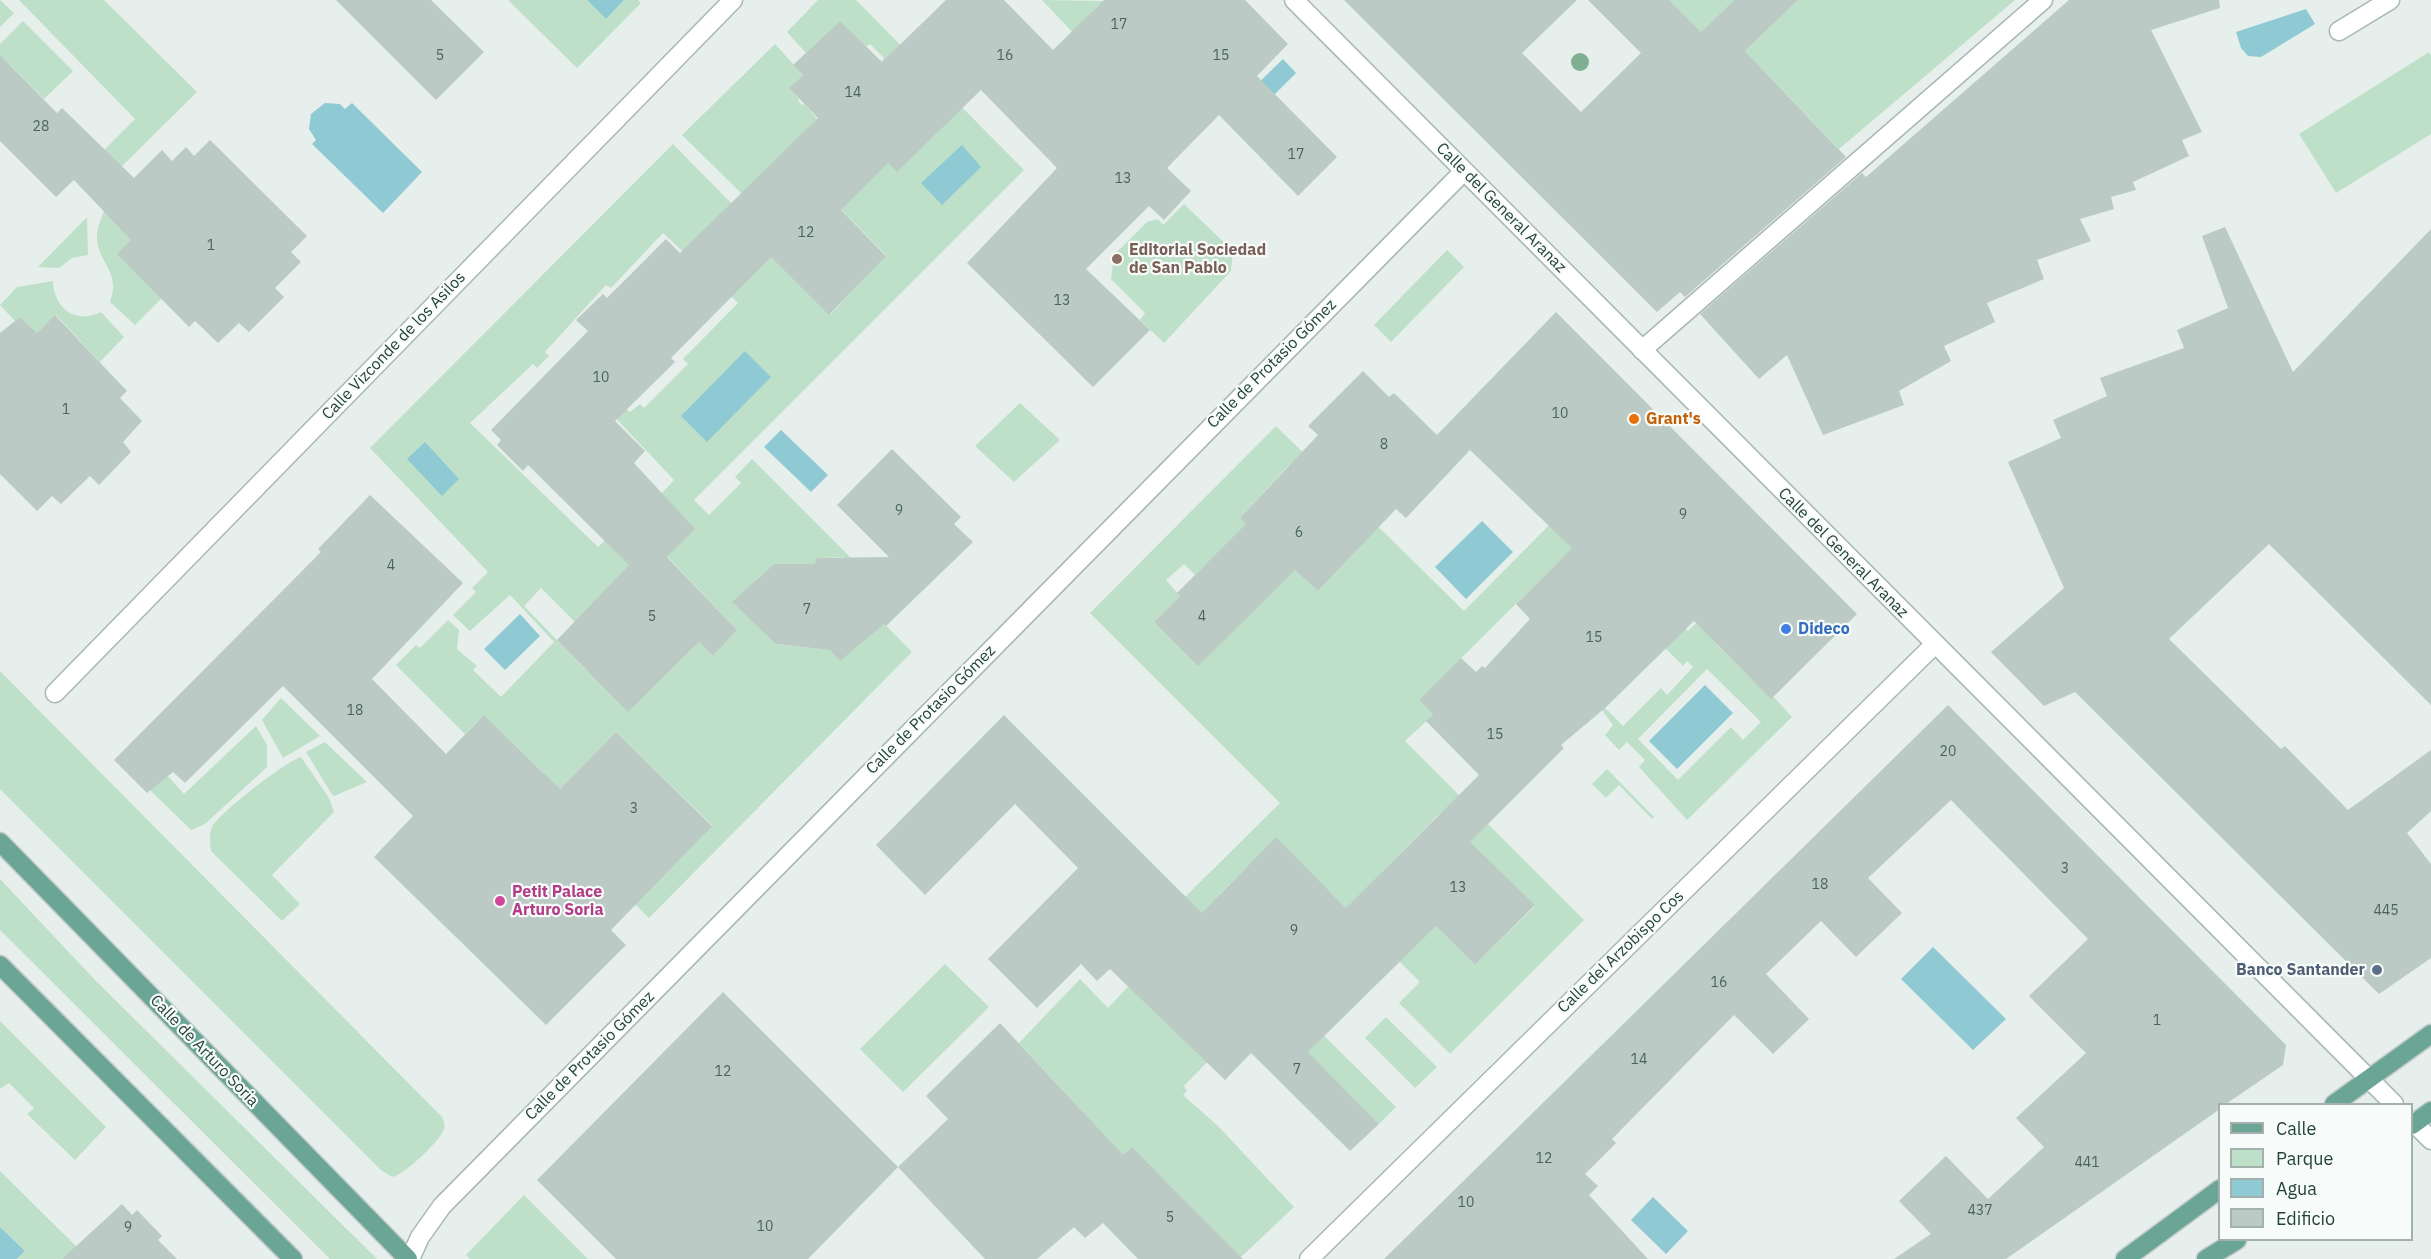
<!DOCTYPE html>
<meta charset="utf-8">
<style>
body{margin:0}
#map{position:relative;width:2431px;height:1259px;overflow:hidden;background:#e6efeb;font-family:"IBM Plex Sans",sans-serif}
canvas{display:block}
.legend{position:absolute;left:2218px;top:1103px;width:195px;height:138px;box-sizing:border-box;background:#f7fbf9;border:2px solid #a3b1ad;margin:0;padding:8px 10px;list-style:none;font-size:18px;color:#24423a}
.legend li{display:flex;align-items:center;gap:12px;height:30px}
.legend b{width:30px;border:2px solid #a3b1ad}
</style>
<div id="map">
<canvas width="2431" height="1259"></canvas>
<ul class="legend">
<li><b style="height:8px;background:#6aa596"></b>Calle</li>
<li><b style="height:16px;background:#bfe0c8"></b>Parque</li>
<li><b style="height:16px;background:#8ec9d4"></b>Agua</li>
<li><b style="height:16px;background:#bbcac4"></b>Edificio</li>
</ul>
</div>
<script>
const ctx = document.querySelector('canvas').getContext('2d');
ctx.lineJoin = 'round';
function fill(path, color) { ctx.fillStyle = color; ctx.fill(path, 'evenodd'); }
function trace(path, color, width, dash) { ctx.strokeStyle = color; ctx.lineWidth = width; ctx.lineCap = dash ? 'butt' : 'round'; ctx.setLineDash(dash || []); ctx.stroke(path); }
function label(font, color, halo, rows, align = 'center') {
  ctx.font = font + ' "IBM Plex Sans",sans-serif'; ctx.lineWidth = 4.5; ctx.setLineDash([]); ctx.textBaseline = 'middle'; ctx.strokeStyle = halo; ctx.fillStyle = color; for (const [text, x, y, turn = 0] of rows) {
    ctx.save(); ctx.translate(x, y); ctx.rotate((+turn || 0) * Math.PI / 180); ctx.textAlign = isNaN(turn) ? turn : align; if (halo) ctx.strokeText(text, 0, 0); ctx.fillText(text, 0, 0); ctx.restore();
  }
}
fill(new Path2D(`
 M 0,0 L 14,13 L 0,27 Z
 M 19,0 L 104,0 L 197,92 L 102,186 L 86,168 L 135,119 Z
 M 508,0 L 587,0 L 606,19 L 624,0 L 638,0 L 641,3 L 577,68 Z
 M 818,0 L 856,0 L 1024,170 L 694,500 L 709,515 L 741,483 L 735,477 L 752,459 L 878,585 L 863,602 L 912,652 L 649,918 L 536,805 L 545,774 L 484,715 L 465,734 L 396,665 L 416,645 L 420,648 L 448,620 L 459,630 L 457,649 L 477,666 L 473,670 L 501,697 L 554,642 L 510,595 L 470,631 L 453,615 L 476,592 L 472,588 L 488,572 L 370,448 L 673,144 L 732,204 L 830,315 L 886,255 L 784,152 L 742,194 L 682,135 L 775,44 L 803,75 L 789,88 L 799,99 L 798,101 L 802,105 L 805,104 L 817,119 L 888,163 L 896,171 L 881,62 L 884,58 L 870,44 L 866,47 L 840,21 L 806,53 L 787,32 ZM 663,233 L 738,303 L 683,359 L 688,364 L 644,408 L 640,404 L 630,412 L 616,400 L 608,410 L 674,480 L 621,537 L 614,531 L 598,547 L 470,423 L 533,364 L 537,368 L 549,356 L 545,352 L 606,285 L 611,288 ZM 666,555 L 737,630 L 713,656 L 699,642 L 646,694 L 586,670 L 524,606 L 541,588 L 575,622 ZM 845,557 L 848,589 L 840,660 L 830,650 L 776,644 L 755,581 L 774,564 L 814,564 L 817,558 ZM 616,732 L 712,825 L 712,826 L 556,793 Z
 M 1042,0 L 1103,1 L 1092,12 L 1112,74 Z
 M 1669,0 L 1734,0 L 1701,32 Z
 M 1798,0 L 2015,0 L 1839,149 L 1745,51 Z
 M 23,21 L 73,71 L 44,99 L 0,55 L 0,44 Z
 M 2429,52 L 2431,56 L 2431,134 L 2336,193 L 2299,134 Z
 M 1184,204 L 1233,251 L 1231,271 L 1164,343 L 1140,320 L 1145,313 L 1111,279 L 1114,255 L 1147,222 L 1158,219 L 1163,225 Z
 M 105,208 L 176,284 L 135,325 L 110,302 C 122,272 96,262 97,235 C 97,226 103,216 105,208 Z
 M 87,217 L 88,255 L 72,258 L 59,268 L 38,267 Z
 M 1447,250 L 1464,267 L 1391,342 L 1374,325 Z
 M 53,281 C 54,308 75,325 101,312 L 124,337 L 100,362 L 56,315 L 37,333 L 20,317 L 15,321 L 0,305 L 17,287 Z
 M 1020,403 L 1060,440 L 1014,482 L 975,446 Z
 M 1276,426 L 1464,611 L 1565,509 L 1688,631 L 1765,557 L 1783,574 L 1715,643 L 1771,698 L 1773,696 L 1792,717 L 1687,820 L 1639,767 L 1645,760 L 1627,742 L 1619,750 L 1605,735 L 1613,725 L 1602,710 L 1605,708 L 1623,726 L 1661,688 L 1667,695 L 1693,667 L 1687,661 L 1683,666 L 1584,566 L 1560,560 L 1419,700 L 1433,715 L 1405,741 L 1584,920 L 1450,1054 L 1399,1003 L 1420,982 L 1276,838 L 1220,894 L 1258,970 L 1396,1107 L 1379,1124 L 1262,1006 L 1184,1086 L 1187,1091 L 1183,1095 L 1218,1126 L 1294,1207 L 1241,1257 L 1132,1147 L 1011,1259 L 965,1231 L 1083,1112 L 1019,1043 L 1080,979 L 1108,1008 L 1198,912 L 1185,897 L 1280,803 L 1090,613 ZM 1289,465 L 1333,507 L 1359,548 L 1318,591 L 1240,518 ZM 1184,564 L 1195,575 L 1204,566 L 1198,665 L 1154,622 L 1180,596 L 1166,580 ZM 1707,669 L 1761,722 L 1743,740 L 1731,727 L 1678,780 L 1638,739 ZM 1440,813 L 1535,906 L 1475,965 L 1382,872 Z
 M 0,671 L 442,1117 C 444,1122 446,1126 443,1131 C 438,1143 404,1175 392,1177 L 381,1170 L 0,789 Z
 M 281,698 L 320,736 L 283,758 L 262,720 Z
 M 256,726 L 267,745 L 267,767 L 205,824 L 191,830 L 150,790 L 166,774 L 184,794 Z
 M 325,742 L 367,782 L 334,796 L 331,793 L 306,752 Z
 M 301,757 L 329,798 L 334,812 L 272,875 L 300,904 L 282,921 L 211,851 C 210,843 209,834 212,827 C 218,814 286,761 301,757 Z
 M 1607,769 L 1654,817 L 1652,819 L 1619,785 L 1606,798 L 1592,784 Z
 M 0,879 L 95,980 L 377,1259 L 330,1259 L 0,930 Z
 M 945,964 L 989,1007 L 903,1092 L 860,1049 Z
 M 1386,1017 L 1437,1067 L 1415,1088 L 1365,1038 Z
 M 0,1021 L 106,1127 L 75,1160 L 27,1114 L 34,1108 L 9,1083 L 0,1089 Z
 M 0,1171 L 80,1250 L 77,1259 L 18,1259 L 25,1251 L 0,1227 Z
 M 524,1195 L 588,1259 L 470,1259 L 466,1255 Z`), '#bfe0c8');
fill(new Path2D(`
 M 587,0 L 624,0 L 606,19 Z
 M 2306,9 L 2315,24 L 2261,57 L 2248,56 L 2241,48 L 2236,32 Z
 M 1283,59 L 1296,73 L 1260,109 L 1246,95 Z
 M 325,103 L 340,104 L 345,109 L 352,103 L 422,172 L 383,213 L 312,144 L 316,140 L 309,129 L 311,114 Z
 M 962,145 L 981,167 L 942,205 L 921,183 Z
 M 745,351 L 771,377 L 707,442 L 681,416 Z
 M 781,430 L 828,475 L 811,492 L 764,447 Z
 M 425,442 L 459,479 L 442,496 L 407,459 Z
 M 1482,521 L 1513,552 L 1466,599 L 1435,567 Z
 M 520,614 L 540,636 L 505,670 L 484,649 Z
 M 1705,685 L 1733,713 L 1677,769 L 1649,741 Z
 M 1933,947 L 2006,1019 L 1973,1050 L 1901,979 Z
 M 1653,1197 L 1688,1231 L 1666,1254 L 1631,1220 Z
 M 0,1227 L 25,1251 L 17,1259 L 0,1259 Z`), '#8ec9d4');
fill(new Path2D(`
 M 336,0 L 431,0 L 484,52 L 436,100 Z
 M 946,0 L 1004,0 L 1053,50 L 1104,0 L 1245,0 L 1288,44 L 1257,76 L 1337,157 L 1298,196 L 1219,115 L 1167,168 L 1191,191 L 1164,220 L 1149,206 L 1086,269 L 1150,330 L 1093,387 L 967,263 L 1057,168 L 981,90 L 897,172 L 888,163 L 841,210 L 886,256 L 829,315 L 771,257 L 671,358 L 675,362 L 615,421 L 645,451 L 634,463 L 695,529 L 667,557 L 737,630 L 713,656 L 699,642 L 628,712 L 557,640 L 629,565 L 528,465 L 523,471 L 497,445 L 501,440 L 491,430 L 588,331 L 576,320 L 603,294 L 607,298 L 666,239 L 680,253 L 818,118 L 789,88 L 803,75 L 793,65 L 840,21 L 882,62 Z
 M 1344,0 L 1577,0 L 1522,53 L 1581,112 L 1641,53 L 1588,0 L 1669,0 L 1701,32 L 1734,0 L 1798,0 L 1745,51 L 1846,157 L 1685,297 L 1680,292 L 1657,312 Z
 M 2069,0 L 2219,0 L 2220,8 L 2151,30 L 2202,132 L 2182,140 L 2189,156 L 2133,182 L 2136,190 L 2111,197 L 2114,209 L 2080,219 L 2091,241 L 2037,260 L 2044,279 L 1987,303 L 1995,322 L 1944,346 L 1951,361 L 1899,391 L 1904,405 L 1823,435 L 1787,355 L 1759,379 L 1700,314 L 1862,173 L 1866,177 Z
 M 0,55 L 57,113 L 62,108 L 134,178 L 162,150 L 172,161 L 186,147 L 194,156 L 210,140 L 307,236 L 291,252 L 301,262 L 275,288 L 284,297 L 249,332 L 239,323 L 218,343 L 195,321 L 189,327 L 117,254 L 131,240 L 74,180 L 56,197 L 0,141 Z
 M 2225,227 L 2293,372 L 2431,229 L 2431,705 L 2269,544 L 2169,639 L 2281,749 L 2285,746 L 2348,810 L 2431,750 L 2431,811 L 2407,833 L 2431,864 L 2431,958 L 2379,994 L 2075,692 L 2044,706 L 1991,652 L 2064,588 L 2008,462 L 2061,438 L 2053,420 L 2107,396 L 2100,378 L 2184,348 L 2177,330 L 2228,308 L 2202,236 Z
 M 1556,312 L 1857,614 L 1771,699 L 1694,621 L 1605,708 L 1561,745 L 1564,748 L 1470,842 L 1535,905 L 1475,965 L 1436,926 L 1308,1052 L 1379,1124 L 1350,1151 L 1251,1053 L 1225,1080 L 1110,969 L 1097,981 L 1081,964 L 1037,1008 L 988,959 L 1078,868 L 1015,804 L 925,895 L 876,845 L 1004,715 L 1202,913 L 1276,837 L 1346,908 L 1479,775 L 1426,721 L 1433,715 L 1419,700 L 1461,658 L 1476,672 L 1482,666 L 1485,668 L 1530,619 L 1516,604 L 1572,548 L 1470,450 L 1406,518 L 1396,509 L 1318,591 L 1295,570 L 1198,666 L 1154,622 L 1180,596 L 1177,593 L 1246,524 L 1240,518 L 1318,435 L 1308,426 L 1363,371 L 1389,397 L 1394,393 L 1437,435 Z
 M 55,315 L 127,391 L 120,398 L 142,421 L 123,442 L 131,452 L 99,485 L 90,476 L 61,504 L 52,496 L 37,511 L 0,474 L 0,333 L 20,317 L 37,333 Z
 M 892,449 L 961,517 L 954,524 L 973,542 L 886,626 L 884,624 L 840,661 L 830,650 L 776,644 L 732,602 L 774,564 L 814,564 L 817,558 L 889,557 L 837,505 Z
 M 370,495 L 463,583 L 372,679 L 446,754 L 484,715 L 560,789 L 616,732 L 712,826 L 611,930 L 626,945 L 546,1025 L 374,857 L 413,816 L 283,686 L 185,783 L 173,772 L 147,793 L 114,760 L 321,552 L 318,549 Z
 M 1948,705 L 2286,1045 L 2283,1065 L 2226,1104 L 2220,1104 L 2220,1109 L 2006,1259 L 1894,1259 L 1931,1234 L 1899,1201 L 1946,1156 L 1988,1199 L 2044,1147 L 2016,1118 L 2086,1053 L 2029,996 L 2088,939 L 1951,800 L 1868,878 L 1902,913 L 1856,957 L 1821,921 L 1766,974 L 1809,1019 L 1773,1054 L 1734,1015 L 1612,1139 L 1616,1143 L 1585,1174 L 1598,1186 L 1589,1195 L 1648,1259 L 1384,1259 Z
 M 723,992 L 898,1167 L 808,1259 L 616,1259 L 537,1180 Z
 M 1000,1023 L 1123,1155 L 1132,1147 L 1243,1259 L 1138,1259 L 1103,1223 L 1085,1238 L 1074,1227 L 1037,1259 L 985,1259 L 898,1167 L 948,1119 L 926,1096 Z
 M 122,1204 L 132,1215 L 137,1210 L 162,1236 L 158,1240 L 177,1259 L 62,1259 Z`), '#bbcac4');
const service = new Path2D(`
 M 2339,31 L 2390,0
 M 1642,350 L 2043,0`);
const minor = new Path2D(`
 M 1294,0 L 2394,1104
 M 55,693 L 733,0
 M 2412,1121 L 2431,1140
 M 410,1259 L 420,1237 L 442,1206 L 1464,171
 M 1309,1259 L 1934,645`);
const primary = new Path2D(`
 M 0,842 L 408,1259
 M 0,965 L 293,1259
 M 2334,1104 L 2431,1034
 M 2412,1125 L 2431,1111
 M 2125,1259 L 2220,1189
 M 2206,1259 L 2237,1240`);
trace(service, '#a8b8b2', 21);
trace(minor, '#a8b8b2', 21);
trace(primary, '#c2cac8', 21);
trace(service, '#fff', 18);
trace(minor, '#fff', 18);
trace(primary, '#6aa596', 18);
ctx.fillStyle = '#80af93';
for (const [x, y] of [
 [1580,62]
]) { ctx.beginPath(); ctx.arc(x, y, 9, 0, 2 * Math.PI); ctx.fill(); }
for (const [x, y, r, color] of [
 [1117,259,6,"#8d6e63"],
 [1634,419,6,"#e8710a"],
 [1786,629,6,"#3f7fe0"],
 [500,901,6,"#d1479c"],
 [2377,970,6,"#5c6f8a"]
]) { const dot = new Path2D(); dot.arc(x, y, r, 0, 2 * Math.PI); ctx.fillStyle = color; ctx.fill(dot); trace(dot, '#f7fbf9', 2); }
label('14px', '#4a645c', null, [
 ["17",1119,25],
 ["5",440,56],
 ["16",1005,56],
 ["15",1221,56],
 ["14",853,93],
 ["28",41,127],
 ["17",1296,155],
 ["13",1123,179],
 ["12",806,233],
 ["1",211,246],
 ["13",1062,301],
 ["10",601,378],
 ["1",66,410],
 ["10",1560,414],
 ["8",1384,445],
 ["9",899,511],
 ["9",1683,515],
 ["6",1299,533],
 ["4",391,566],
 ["7",807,610],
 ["5",652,617],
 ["4",1202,617],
 ["15",1594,638],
 ["18",355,711],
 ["15",1495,735],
 ["20",1948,752],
 ["3",634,809],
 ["3",2065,869],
 ["18",1820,885],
 ["13",1458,888],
 ["445",2386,911],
 ["9",1294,931],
 ["16",1719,983],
 ["1",2157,1021],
 ["14",1639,1060],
 ["7",1297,1070],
 ["12",723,1072],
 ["12",1544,1159],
 ["441",2087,1163],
 ["10",1466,1203],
 ["437",1980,1211],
 ["5",1170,1218],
 ["10",765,1227],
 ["9",128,1228]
]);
label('16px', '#24423a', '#f7fbf9', [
 ["Calle del General Aranaz",1501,208,45],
 ["Calle Vizconde de los Asilos",394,346,-46],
 ["Calle de Protasio Gómez",1272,364,-45],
 ["Calle del General Aranaz",1843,553,45],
 ["Calle de Protasio Gómez",931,710,-45],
 ["Calle del Arzobispo Cos",1621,952,-44],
 ["Calle de Arturo Soria",204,1051,46],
 ["Calle de Protasio Gómez",590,1056,-45]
]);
label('bold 16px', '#785e54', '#f7fbf9', [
 ["Editorial Sociedad",1129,250],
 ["de San Pablo",1129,268]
], 'left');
label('bold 16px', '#c56008', '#f7fbf9', [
 ["Grant's",1646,419]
], 'left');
label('bold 16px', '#366cbe', '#f7fbf9', [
 ["Dideco",1798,629]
], 'left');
label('bold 16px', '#b23c85', '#f7fbf9', [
 ["Petit Palace",512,892],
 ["Arturo Soria",512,910]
], 'left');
label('bold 16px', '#4e5e75', '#f7fbf9', [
 ["Banco Santander",2365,970]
], 'right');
</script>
